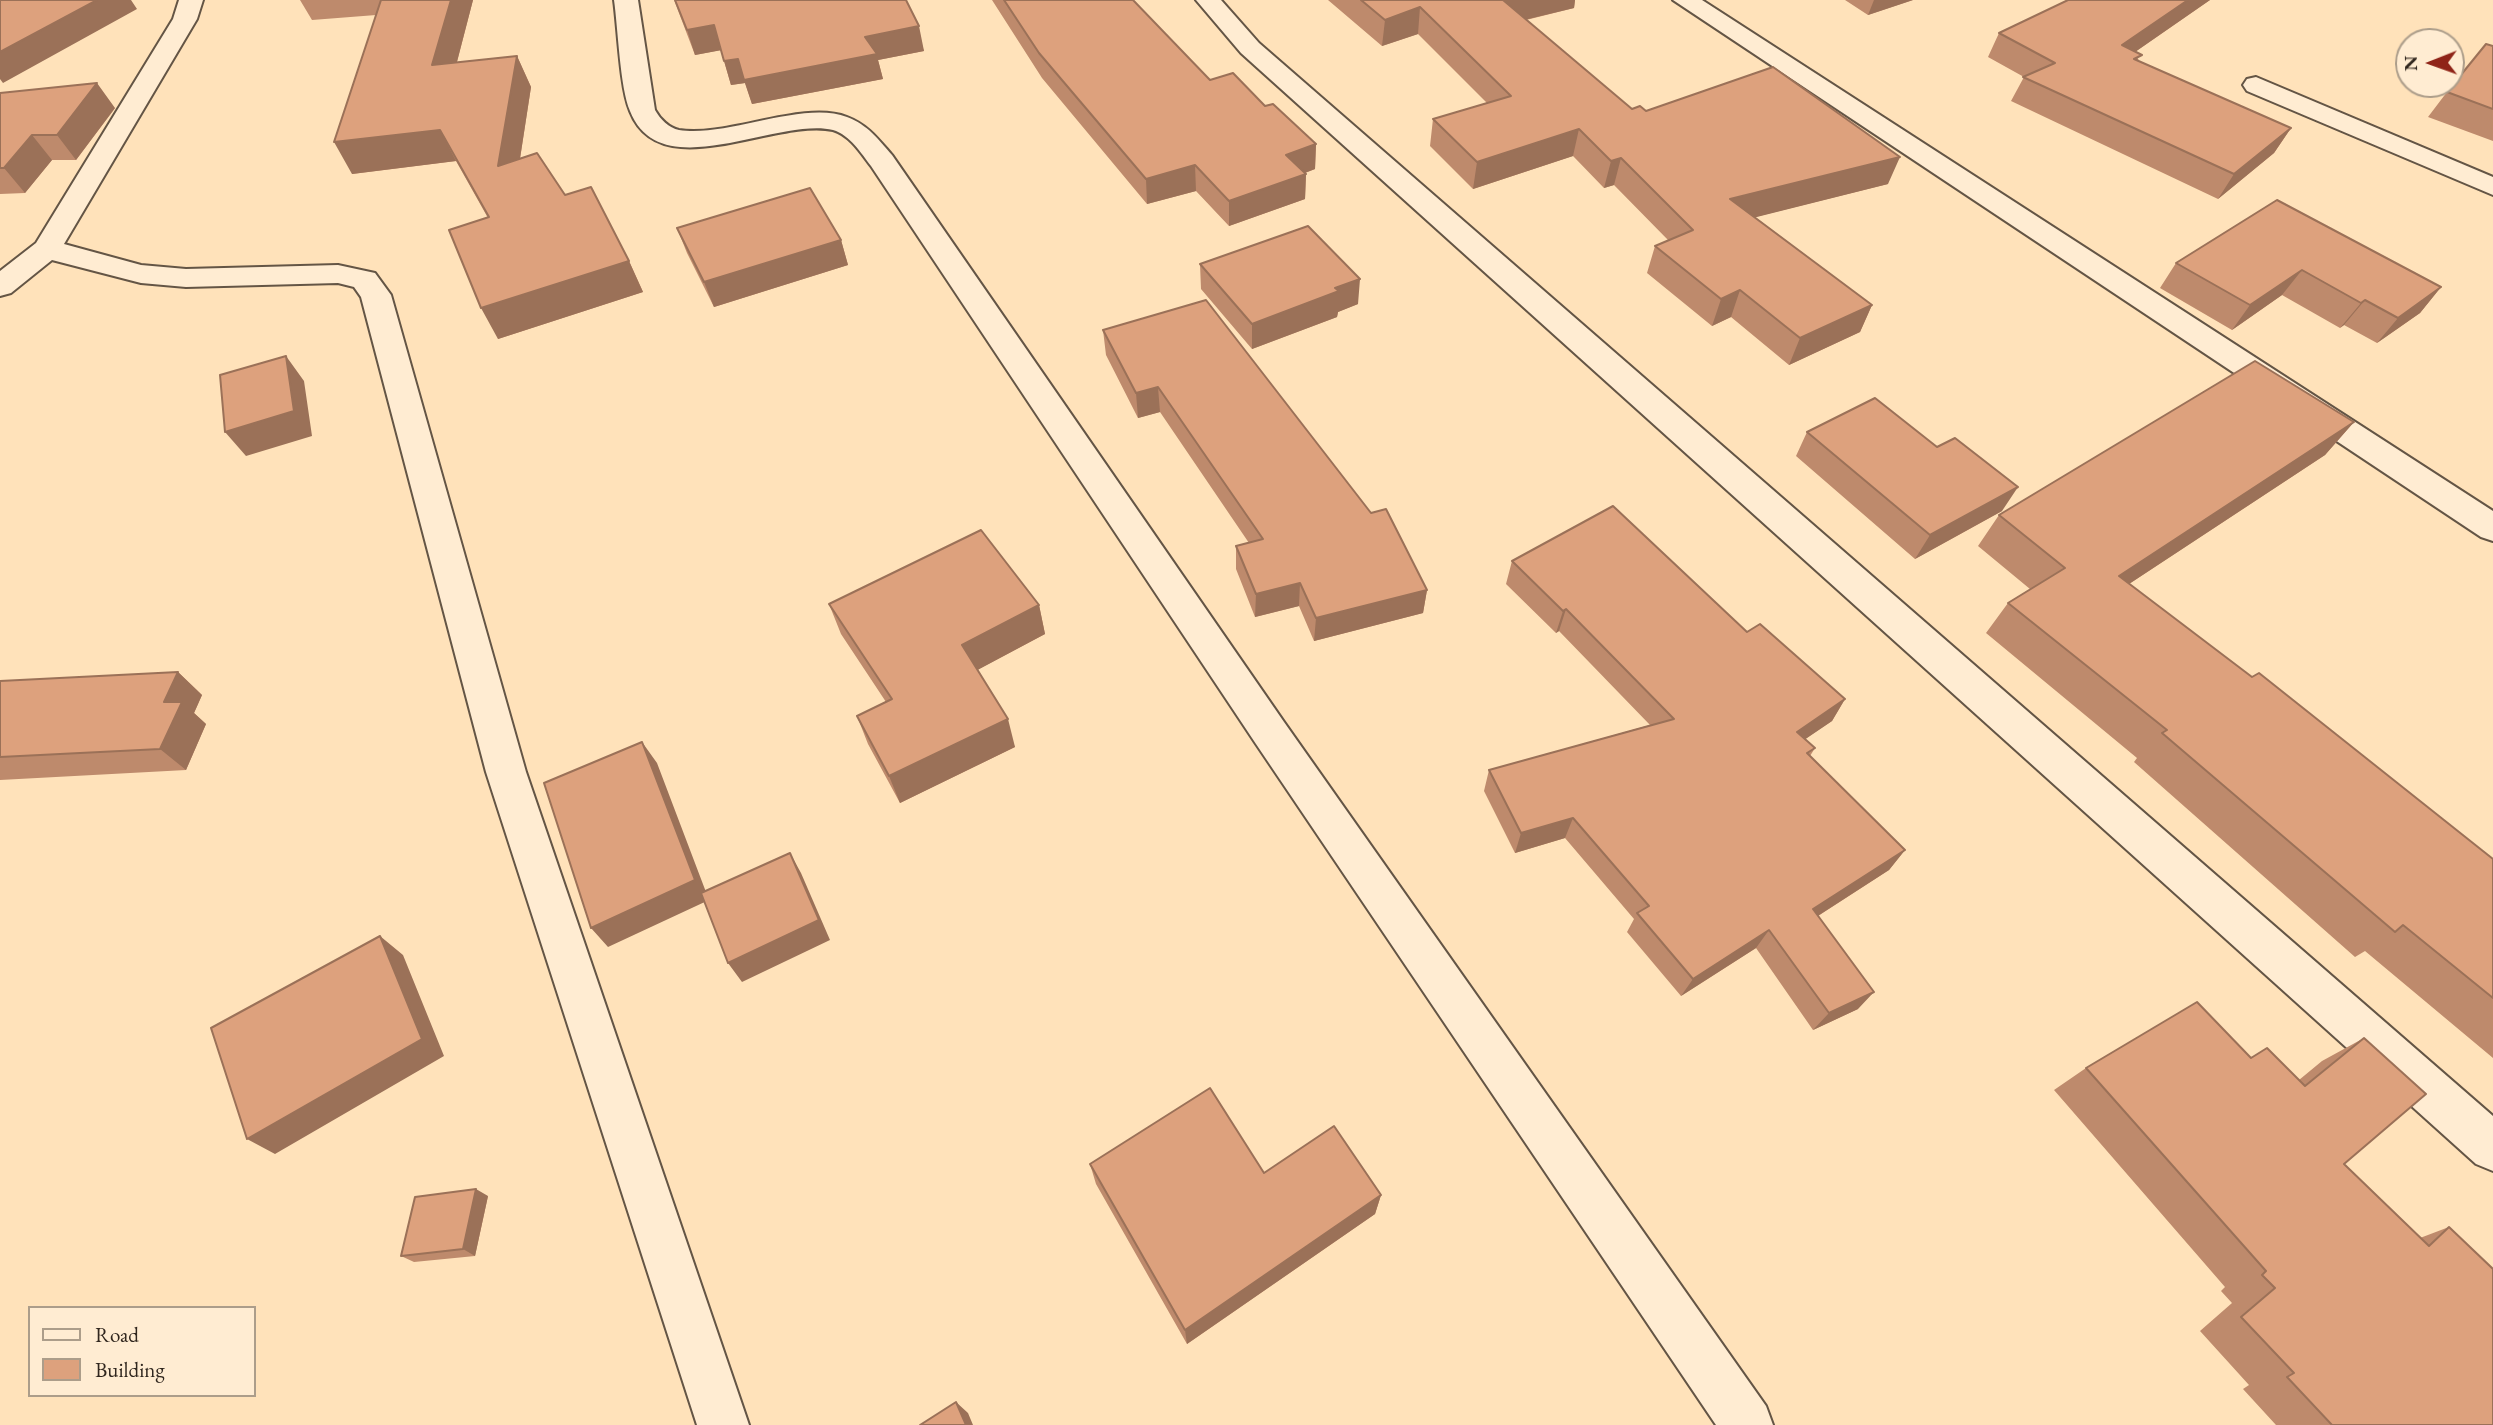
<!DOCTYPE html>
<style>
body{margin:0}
#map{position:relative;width:2493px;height:1425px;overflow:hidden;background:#ffe2ba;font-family:"EB Garamond",serif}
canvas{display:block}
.legend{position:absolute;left:28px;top:1306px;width:228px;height:91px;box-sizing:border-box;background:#ffecd2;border:2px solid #ac9d8a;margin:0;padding:9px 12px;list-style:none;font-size:21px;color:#30261e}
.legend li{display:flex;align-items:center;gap:14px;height:35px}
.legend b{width:35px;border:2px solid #ac9d8a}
.north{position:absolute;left:2395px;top:28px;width:70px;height:70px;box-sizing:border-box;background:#ffecd2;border:2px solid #ac9d8a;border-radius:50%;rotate:269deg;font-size:19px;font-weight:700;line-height:28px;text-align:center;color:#30261e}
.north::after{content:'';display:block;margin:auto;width:24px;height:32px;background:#8f2418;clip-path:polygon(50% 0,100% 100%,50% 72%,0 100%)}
</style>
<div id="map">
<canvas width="2493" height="1425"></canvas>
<ul class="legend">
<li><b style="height:9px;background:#ffecd2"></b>Road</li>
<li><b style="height:19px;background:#dda17d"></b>Building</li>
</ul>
<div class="north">N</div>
</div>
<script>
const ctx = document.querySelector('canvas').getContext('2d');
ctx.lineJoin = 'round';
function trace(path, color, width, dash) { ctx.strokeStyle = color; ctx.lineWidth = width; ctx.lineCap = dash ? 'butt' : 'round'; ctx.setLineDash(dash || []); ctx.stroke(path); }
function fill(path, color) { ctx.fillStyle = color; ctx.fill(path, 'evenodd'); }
const minor = new Path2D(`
 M 179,0 L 203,0 L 197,19 L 64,244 L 141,265 L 186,269 L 338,265 L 375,273 L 391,295 L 526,772 L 749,1425 L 697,1425 L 486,772 L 361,297 L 354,287 L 338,283 L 186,287 L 141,283 L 52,260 L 11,293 L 0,296 L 0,271 L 36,243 L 173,19 Z
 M 614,0 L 638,0 L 655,110 C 660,119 669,128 679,130 C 726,138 803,100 847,117 C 868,125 878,139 892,155 L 1284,722 L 1766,1406 L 1773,1425 L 1716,1425 L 1256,744 L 871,166 C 861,153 850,135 833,130 C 776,117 660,188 630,111 C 620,88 618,28 614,0 Z
 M 1196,0 L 1221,0 L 1259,43 L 2493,1116 L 2493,1171 L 2476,1164 L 1241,53 Z
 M 1673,0 L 1702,0 L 2493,511 L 2493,541 L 2481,537 Z
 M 2256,77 L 2493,177 L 2493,195 L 2247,91 L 2243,85 L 2247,79 Z`);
trace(minor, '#645545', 4);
fill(minor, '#ffecd2');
fill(new Path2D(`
 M 300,0 L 473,0 L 457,62 L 517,56 L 531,87 L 520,159 L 565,195 L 629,261 L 643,292 L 498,339 L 488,218 L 456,161 L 352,174 L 376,15 L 312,20 Z
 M 674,0 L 906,0 L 924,51 L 878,60 L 883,79 L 752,104 L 745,83 L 731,85 L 721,50 L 695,55 Z
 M 992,0 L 1133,0 L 1210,80 L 1265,106 L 1316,144 L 1315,169 L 1305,173 L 1306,174 L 1305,199 L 1229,226 L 1196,191 L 1147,204 L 1042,78 Z
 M 1328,0 L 1575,0 L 1574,8 L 1526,20 L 1632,109 L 1646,111 L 1888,184 L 1755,217 L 1872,305 L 1860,332 L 1789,365 L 1731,317 L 1712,326 L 1647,273 L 1655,246 L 1668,240 L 1614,185 L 1604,188 L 1573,156 L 1473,189 L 1430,146 L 1433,119 L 1487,103 L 1418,34 L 1382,46 Z
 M 1845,0 L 1913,0 L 1868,15 Z
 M 2068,0 L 2210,0 L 2135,52 L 2139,61 L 2291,128 L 2274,153 L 2218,199 L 2011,101 L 2024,77 L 1988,57 L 1999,33 Z
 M 2493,46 L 2493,141 L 2428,117 L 2447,92 Z
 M 0,93 L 115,108 L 76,160 L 52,160 L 25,193 L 0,194 Z
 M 2277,200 L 2441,287 L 2420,313 L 2377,343 L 2344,325 L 2340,328 L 2282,295 L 2232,330 L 2160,288 L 2176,263 Z
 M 677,228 L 841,240 L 848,265 L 714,307 L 687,253 Z
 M 1200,264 L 1358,304 L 1338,312 L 1337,317 L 1252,349 L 1201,289 Z
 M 1103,330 L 1427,590 L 1423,613 L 1314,641 L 1299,606 L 1255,617 L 1236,569 L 1236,546 L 1249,543 L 1160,412 L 1138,418 L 1106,355 Z
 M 2354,422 L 2325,455 L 2129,584 L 2493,859 L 2493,1058 L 2365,951 L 2355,957 L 2134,762 L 2137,758 L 1986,633 L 2008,603 L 2030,589 L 1978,546 L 1999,515 Z
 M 1807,432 L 1937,447 L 2002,511 L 1915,559 L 1796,456 Z
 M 1512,561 L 1747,632 L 1845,699 L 1832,721 L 1805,739 L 1815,748 L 1810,756 L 1905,850 L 1889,870 L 1818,916 L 1858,1009 L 1813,1030 L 1756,948 L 1681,996 L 1627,932 L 1634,919 L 1565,838 L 1515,853 L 1484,791 L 1489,770 L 1650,725 L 1559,631 L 1556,633 L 1506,584 Z
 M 829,604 L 1039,605 L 1045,634 L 977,670 L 1015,747 L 900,803 L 868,744 L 857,716 L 886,702 L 841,634 Z
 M 178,672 L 202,695 L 194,713 L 206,724 L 186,770 L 0,780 L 0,681 Z
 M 2364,1038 L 2344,1164 L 2420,1238 L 2449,1227 L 2493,1425 L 2276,1425 L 2243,1389 L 2249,1385 L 2200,1331 L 2232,1303 L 2221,1291 L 2225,1287 L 2054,1090 L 2086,1068 L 2251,1058 L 2299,1080 L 2322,1061 Z
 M 1090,1164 L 1381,1195 L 1375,1214 L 1187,1344 L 1096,1184 Z
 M 488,1196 L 475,1256 L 414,1262 L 401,1256 Z`), '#be8a6c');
fill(new Path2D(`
 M 97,0 L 131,0 L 137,9 L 3,83 L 0,79 L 0,52 Z
 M 451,0 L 473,0 L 448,96 L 432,65 Z
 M 1503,0 L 1575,0 L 1574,8 L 1499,26 Z
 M 1874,0 L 1913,0 L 1868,15 Z
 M 2188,0 L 2210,0 L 2109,70 L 2122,45 Z
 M 1420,7 L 1418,34 L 1382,46 L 1385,20 Z
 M 714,25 L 722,50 L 695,55 L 687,30 Z
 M 919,26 L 924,51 L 878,60 L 883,79 L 752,104 L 745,83 L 731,85 L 724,61 L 865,37 Z
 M 517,56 L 531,87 L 514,197 L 498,166 Z
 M 97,83 L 115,108 L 76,160 L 57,135 Z
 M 2291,128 L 2274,153 L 2218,199 L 2234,174 Z
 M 1579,129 L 1573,156 L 1473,189 L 1477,162 Z
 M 440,130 L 456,161 L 352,174 L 334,142 Z
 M 32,135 L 52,160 L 25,193 L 4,168 Z
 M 1316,144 L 1315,169 L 1286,180 L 1286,155 Z
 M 1900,157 L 1888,184 L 1721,226 L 1730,199 Z
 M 1621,158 L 1614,185 L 1604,188 L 1611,161 Z
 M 1195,165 L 1196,191 L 1147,204 L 1146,179 Z
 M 1306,174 L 1305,199 L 1229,226 L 1229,201 Z
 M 841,240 L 848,265 L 714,307 L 704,282 Z
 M 629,261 L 643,292 L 498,339 L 481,308 Z
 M 2302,270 L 2282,295 L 2232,330 L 2250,305 Z
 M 1360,279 L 1358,304 L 1338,312 L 1337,317 L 1252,349 L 1252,324 L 1335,288 Z
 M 2441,287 L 2420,313 L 2377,343 L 2398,318 Z
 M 1740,290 L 1731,317 L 1712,326 L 1721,299 Z
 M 2365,300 L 2344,325 L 2340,328 L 2361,303 Z
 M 1872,305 L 1860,332 L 1789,365 L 1800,338 Z
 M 286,356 L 304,381 L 312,436 L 246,456 L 225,432 Z
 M 1158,387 L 1160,412 L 1138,418 L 1136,393 Z
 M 2354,422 L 2325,455 L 2094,607 L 2119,576 Z
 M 2018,487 L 2002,511 L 1915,559 L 1930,535 Z
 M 1300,583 L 1299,606 L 1255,617 L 1256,594 Z
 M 1427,590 L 1423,613 L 1314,641 L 1316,618 Z
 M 1039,605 L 1045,634 L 970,674 L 962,645 Z
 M 1566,609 L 1559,631 L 1556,633 L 1563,611 Z
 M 178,672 L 202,695 L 194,713 L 206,724 L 186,770 L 160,749 L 164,702 Z
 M 1845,699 L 1832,721 L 1785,753 L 1797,732 Z
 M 1008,719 L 1015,747 L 900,803 L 889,776 Z
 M 642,742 L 657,763 L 709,900 L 608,947 L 591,928 Z
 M 1573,818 L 1565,838 L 1515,853 L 1521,833 Z
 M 1905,850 L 1889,870 L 1799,928 L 1813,909 Z
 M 790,853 L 801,873 L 830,940 L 742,982 L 728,963 Z
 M 1769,930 L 1756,948 L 1681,996 L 1693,979 Z
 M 380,936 L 403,955 L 444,1056 L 275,1154 L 247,1139 Z
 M 1874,992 L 1858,1009 L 1813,1030 L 1829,1013 Z
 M 476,1189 L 488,1196 L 475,1256 L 463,1249 Z
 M 1381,1195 L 1375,1214 L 1187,1344 L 1185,1330 Z
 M 956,1402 L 968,1413 L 973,1425 L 966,1425 Z`), '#9b7158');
const building = new Path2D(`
 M 0,0 L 97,0 L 0,52 Z
 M 381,0 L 451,0 L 432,65 L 517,56 L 498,166 L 537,153 L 565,195 L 591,187 L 629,261 L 481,308 L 449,230 L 489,217 L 440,130 L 334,142 Z
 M 675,0 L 906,0 L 919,26 L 865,37 L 877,54 L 744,80 L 738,59 L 724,61 L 714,25 L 687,30 Z
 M 1004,0 L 1133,0 L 1210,80 L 1233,73 L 1265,106 L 1273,104 L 1316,144 L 1286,155 L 1306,174 L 1229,201 L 1195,165 L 1146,179 L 1039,53 Z
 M 1361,0 L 1503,0 L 1632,109 L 1640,106 L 1646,111 L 1773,67 L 1900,157 L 1730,199 L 1872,305 L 1800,338 L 1740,290 L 1721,299 L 1655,246 L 1693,230 L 1621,158 L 1611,161 L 1579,129 L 1477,162 L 1433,119 L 1511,96 L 1420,7 L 1385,20 Z
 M 2068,0 L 2188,0 L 2122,45 L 2142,55 L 2134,59 L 2291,128 L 2234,174 L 2023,77 L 2055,63 L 1999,33 Z
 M 2486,44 L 2493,46 L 2493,109 L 2447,92 Z
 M 97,83 L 57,135 L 32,135 L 4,168 L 0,168 L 0,93 Z
 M 810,188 L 841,240 L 704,282 L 677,228 Z
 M 2277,200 L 2441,287 L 2398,318 L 2365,300 L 2361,303 L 2302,270 L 2250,305 L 2176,263 Z
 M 1308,226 L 1360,279 L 1335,288 L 1339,291 L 1252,324 L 1200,264 Z
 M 1206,300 L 1371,513 L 1386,509 L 1427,590 L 1316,618 L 1300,583 L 1256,594 L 1236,546 L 1263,539 L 1158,387 L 1136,393 L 1103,330 Z
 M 286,356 L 294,411 L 225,432 L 220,375 Z
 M 2255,361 L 2354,422 L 2119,576 L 2252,677 L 2259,673 L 2493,859 L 2493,998 L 2403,925 L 2395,932 L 2162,733 L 2167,730 L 2008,603 L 2065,568 L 1999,515 Z
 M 1875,398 L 1937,447 L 1955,438 L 2018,487 L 1930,535 L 1807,432 Z
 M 1613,506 L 1747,632 L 1760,624 L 1845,699 L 1797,732 L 1815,748 L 1807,753 L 1905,850 L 1813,909 L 1874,992 L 1829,1013 L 1769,930 L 1693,979 L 1637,913 L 1649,906 L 1573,818 L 1521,833 L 1489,770 L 1674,719 L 1566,609 L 1563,611 L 1512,561 Z
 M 981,530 L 1039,605 L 962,645 L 1008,719 L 889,776 L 857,716 L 892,699 L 829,604 Z
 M 178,672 L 164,702 L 182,702 L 160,749 L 0,757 L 0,681 Z
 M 642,742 L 695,880 L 591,928 L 544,783 Z
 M 790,853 L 819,920 L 728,963 L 701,893 Z
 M 380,936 L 422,1039 L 247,1139 L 211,1028 Z
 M 2197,1002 L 2251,1058 L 2267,1048 L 2305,1086 L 2364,1038 L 2426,1094 L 2344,1164 L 2429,1246 L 2449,1227 L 2493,1269 L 2493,1425 L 2332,1425 L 2287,1377 L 2294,1373 L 2241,1317 L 2275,1288 L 2262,1275 L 2266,1271 L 2086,1068 Z
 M 1210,1088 L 1264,1173 L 1334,1126 L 1381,1195 L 1185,1330 L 1090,1164 Z
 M 476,1189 L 463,1249 L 401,1256 L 415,1197 Z
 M 956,1402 L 966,1425 L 920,1425 Z`);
fill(building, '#dda17d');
trace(building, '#9b7158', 2);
</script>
